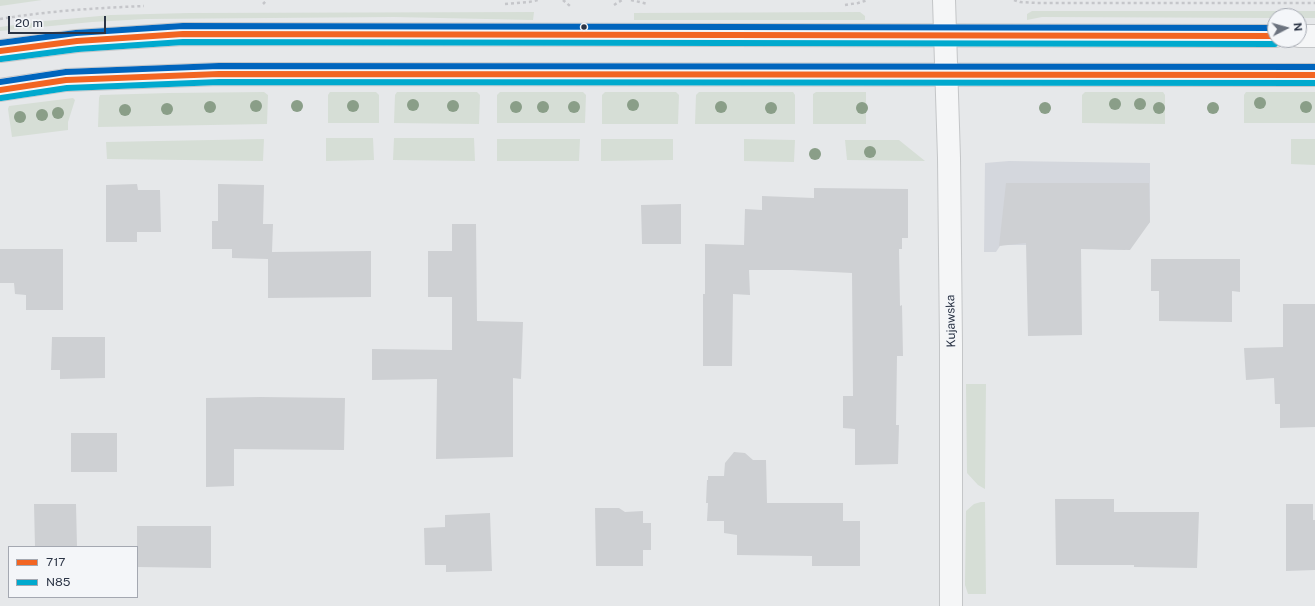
<!DOCTYPE html>
<style>
body{margin:0}
#map{position:relative;width:1315px;height:606px;overflow:hidden;background:#e6e8ea;font-family:"Public Sans",sans-serif}
canvas{display:block}
.legend{position:absolute;left:8px;top:546px;width:130px;height:52px;box-sizing:border-box;background:#f4f6f9;border:1px solid #a4a8b1;margin:0;padding:5px 7px;list-style:none;font-size:12px;color:#2b3445}
.legend li{display:flex;align-items:center;gap:8px;height:20px}
.legend b{width:20px;border:1px solid #a4a8b1}
.north{position:absolute;left:1267px;top:8px;width:40px;height:40px;box-sizing:border-box;background:#f4f6f9;border:1px solid #a4a8b1;border-radius:50%;rotate:84deg;font-size:11px;font-weight:700;line-height:16px;text-align:center;color:#2b3445}
.north::after{content:'';display:block;margin:auto;width:14px;height:18px;background:#6c737f;clip-path:polygon(50% 0,100% 100%,50% 72%,0 100%)}
.scale{position:absolute;left:8px;top:16px;width:98px;height:18px;box-sizing:border-box;border:2px solid #2b3445;border-top:0;padding-left:5px;font-size:12px;line-height:14px;white-space:nowrap;color:#2b3445;-webkit-text-stroke:3px #f4f6f9;paint-order:stroke}
</style>
<div id="map">
<canvas width="1315" height="606"></canvas>
<ul class="legend">
<li><b style="height:5px;background:#f26522"></b>717</li>
<li><b style="height:5px;background:#00a9ce"></b>N85</li>
</ul>
<div class="north">N</div>
<div class="scale">20 m</div>
</div>
<script>
const ctx = document.querySelector('canvas').getContext('2d');
ctx.lineJoin = 'round';
function fill(path, color) { ctx.fillStyle = color; ctx.fill(path, 'evenodd'); }
function trace(path, color, width, dash) { ctx.strokeStyle = color; ctx.lineWidth = width; ctx.lineCap = dash ? 'butt' : 'round'; ctx.setLineDash(dash || []); ctx.stroke(path); }
function label(font, color, halo, rows, align = 'center') {
  ctx.font = font + ' "Public Sans",sans-serif'; ctx.lineWidth = 3; ctx.setLineDash([]); ctx.textBaseline = 'middle'; ctx.strokeStyle = halo; ctx.fillStyle = color; for (const [text, x, y, turn = 0] of rows) {
    ctx.save(); ctx.translate(x, y); ctx.rotate((+turn || 0) * Math.PI / 180); ctx.textAlign = isNaN(turn) ? turn : align; if (halo) ctx.strokeText(text, 0, 0); ctx.fillText(text, 0, 0); ctx.restore();
  }
}
fill(new Path2D(`
 M 1009,161 L 1150,163 L 1150,222 L 1125,250 L 1094,249 L 1093,230 L 1035,245 L 1003,245 L 1000,246 L 996,252 L 984,252 L 985,163 Z`), '#d4d7dd');
fill(new Path2D(`
 M 0,0 L 42,0 L 0,6 Z
 M 1032,11 L 1315,11 L 1315,18 L 1299,18 L 1299,16 L 1275,16 L 1275,18 L 1042,17 L 1027,20 L 1027,14 Z
 M 534,12 L 533,20 L 394,17 L 146,19 L 92,22 L 0,31 L 0,27 L 45,21 L 111,15 L 189,13 Z
 M 860,12 L 865,16 L 865,20 L 634,20 L 634,13 Z
 M 264,92 L 268,95 L 267,124 L 98,127 L 99,98 L 100,95 L 169,93 Z
 M 330,92 L 376,92 L 379,95 L 379,123 L 328,123 L 328,95 Z
 M 397,92 L 477,92 L 480,95 L 479,124 L 394,123 L 395,95 Z
 M 500,92 L 583,92 L 586,95 L 585,123 L 497,123 L 497,95 Z
 M 605,92 L 676,92 L 679,95 L 678,124 L 602,124 L 602,95 Z
 M 699,92 L 793,92 L 795,95 L 795,124 L 695,124 L 696,95 Z
 M 816,92 L 866,92 L 866,124 L 813,124 L 813,94 Z
 M 1085,92 L 1163,92 L 1165,95 L 1165,124 L 1082,123 L 1082,95 Z
 M 1246,92 L 1315,92 L 1315,123 L 1244,123 L 1244,95 Z
 M 73,98 L 75,100 L 68,122 L 68,130 L 12,137 L 8,109 L 9,106 Z
 M 326,138 L 373,138 L 374,160 L 326,161 Z
 M 394,138 L 474,138 L 475,161 L 393,160 Z
 M 264,139 L 263,161 L 107,159 L 106,142 Z
 M 497,139 L 580,139 L 579,161 L 497,161 Z
 M 601,139 L 673,139 L 673,160 L 601,161 Z
 M 744,139 L 795,140 L 794,162 L 744,161 Z
 M 1291,139 L 1315,139 L 1315,165 L 1291,164 Z
 M 845,140 L 899,140 L 925,161 L 847,160 Z
 M 966,384 L 986,384 L 985,489 L 978,485 L 967,473 Z
 M 981,502 L 985,502 L 986,594 L 968,594 L 965,585 L 966,511 L 974,504 Z`), '#d6ded6');
fill(new Path2D(`
 M 1006,183 L 1149,183 L 1150,222 L 1130,250 L 1081,249 L 1082,335 L 1028,336 L 1026,243 L 999,246 Z
 M 137,184 L 138,190 L 160,190 L 161,232 L 137,232 L 137,242 L 106,242 L 106,185 Z
 M 218,184 L 264,185 L 263,224 L 273,224 L 272,252 L 371,251 L 371,297 L 268,298 L 268,259 L 232,258 L 232,249 L 212,249 L 212,221 L 218,221 Z
 M 814,188 L 908,189 L 908,238 L 902,238 L 902,249 L 899,249 L 900,306 L 902,305 L 903,356 L 897,356 L 896,425 L 899,425 L 898,464 L 855,465 L 855,429 L 843,428 L 843,396 L 853,396 L 852,273 L 792,270 L 749,270 L 750,295 L 733,294 L 732,366 L 703,366 L 703,294 L 705,294 L 705,244 L 744,245 L 745,209 L 762,210 L 762,196 L 814,198 Z
 M 681,204 L 681,244 L 642,244 L 641,205 Z
 M 452,224 L 476,224 L 477,321 L 523,322 L 521,379 L 513,378 L 513,457 L 436,459 L 437,379 L 372,380 L 372,349 L 452,350 L 452,297 L 428,297 L 428,251 L 452,251 Z
 M 0,249 L 63,249 L 63,310 L 26,310 L 26,295 L 15,294 L 14,283 L 0,283 Z
 M 1151,259 L 1240,259 L 1240,292 L 1232,291 L 1232,322 L 1159,321 L 1159,291 L 1151,291 Z
 M 1283,304 L 1315,304 L 1315,427 L 1280,428 L 1280,404 L 1275,404 L 1274,378 L 1246,380 L 1244,348 L 1283,347 Z
 M 52,337 L 105,337 L 105,378 L 60,379 L 60,370 L 51,370 Z
 M 260,397 L 345,398 L 344,450 L 234,449 L 234,486 L 206,487 L 206,398 Z
 M 71,433 L 117,433 L 117,472 L 71,472 Z
 M 734,452 L 745,453 L 753,460 L 766,460 L 767,503 L 843,503 L 843,521 L 860,521 L 860,566 L 812,566 L 812,556 L 737,555 L 737,535 L 724,533 L 724,521 L 707,521 L 708,503 L 706,503 L 707,480 L 708,480 L 708,476 L 724,476 L 725,463 Z
 M 1055,499 L 1114,499 L 1114,512 L 1199,512 L 1197,568 L 1134,567 L 1134,565 L 1056,565 Z
 M 34,504 L 76,504 L 77,547 L 35,547 Z
 M 1286,504 L 1313,504 L 1313,520 L 1315,520 L 1315,570 L 1286,571 Z
 M 595,508 L 619,508 L 625,512 L 643,511 L 643,523 L 651,523 L 651,550 L 643,550 L 643,566 L 596,566 Z
 M 490,513 L 492,571 L 446,572 L 446,565 L 425,565 L 424,528 L 445,527 L 445,515 Z
 M 137,526 L 211,526 L 211,568 L 137,567 Z`), '#ced0d3');
const minor = new Path2D(`
 M 944,0 L 949,158 L 951,344 L 951,606`);
const tertiary = new Path2D(`
 M 1299,36 L 1315,36
 M 0,51 L 77,41 L 183,34 L 1275,36
 M 0,90 L 66,80 L 219,74 L 1315,75`);
trace(minor, '#c4c6c8', 24);
trace(tertiary, '#c4c6c8', 24);
trace(new Path2D(`
 M 563,0 L 570,6
 M 631,0 L 648,4
 M 1014,0 L 1020,2 L 1037,3 L 1315,3
 M 263,4 L 267,0
 M 505,4 L 529,2 L 538,0
 M 614,5 L 622,0
 M 845,5 L 858,3 L 868,0
 M 0,19 C 48,11 96,8 144,6`), '#c5c6ca', 2.5, [3, 3]);
trace(minor, '#f5f6f7', 22);
trace(tertiary, '#f5f6f7', 22);
trace(new Path2D(`
 M 0,51 L 77,41 L 183,34 L 1275,36
 M 0,90 L 66,80 L 219,74 L 1315,75`), '#f26522', 6);
trace(new Path2D(`
 M 1,59 L 78,49 L 183,42 L 1275,44
 M 1,98 L 67,88 L 219,82 L 1315,83`), '#00a9ce', 6);
trace(new Path2D(`
 M 0,43 L 76,33 L 183,26 L 1275,28
 M 0,82 L 66,72 L 219,66 L 1315,67`), '#0065bd', 6);
ctx.fillStyle = '#8a9e88';
for (const [x, y] of [
 [1260,103],
 [1115,104],
 [1140,104],
 [413,105],
 [633,105],
 [256,106],
 [297,106],
 [353,106],
 [453,106],
 [210,107],
 [516,107],
 [543,107],
 [574,107],
 [721,107],
 [1306,107],
 [771,108],
 [862,108],
 [1045,108],
 [1159,108],
 [1213,108],
 [167,109],
 [125,110],
 [58,113],
 [42,115],
 [20,117],
 [870,152],
 [815,154]
]) { ctx.beginPath(); ctx.arc(x, y, 6, 0, 2 * Math.PI); ctx.fill(); }
for (const [x, y, r, color] of [
 [584,27,3.5,"#2b3445"]
]) { const dot = new Path2D(); dot.arc(x, y, r, 0, 2 * Math.PI); ctx.fillStyle = color; ctx.fill(dot); trace(dot, '#f4f6f9', 1.5); }
label('12px', '#2b3445', '#f4f6f9', [
 ["Kujawska",951,321,-91]
]);
</script>
